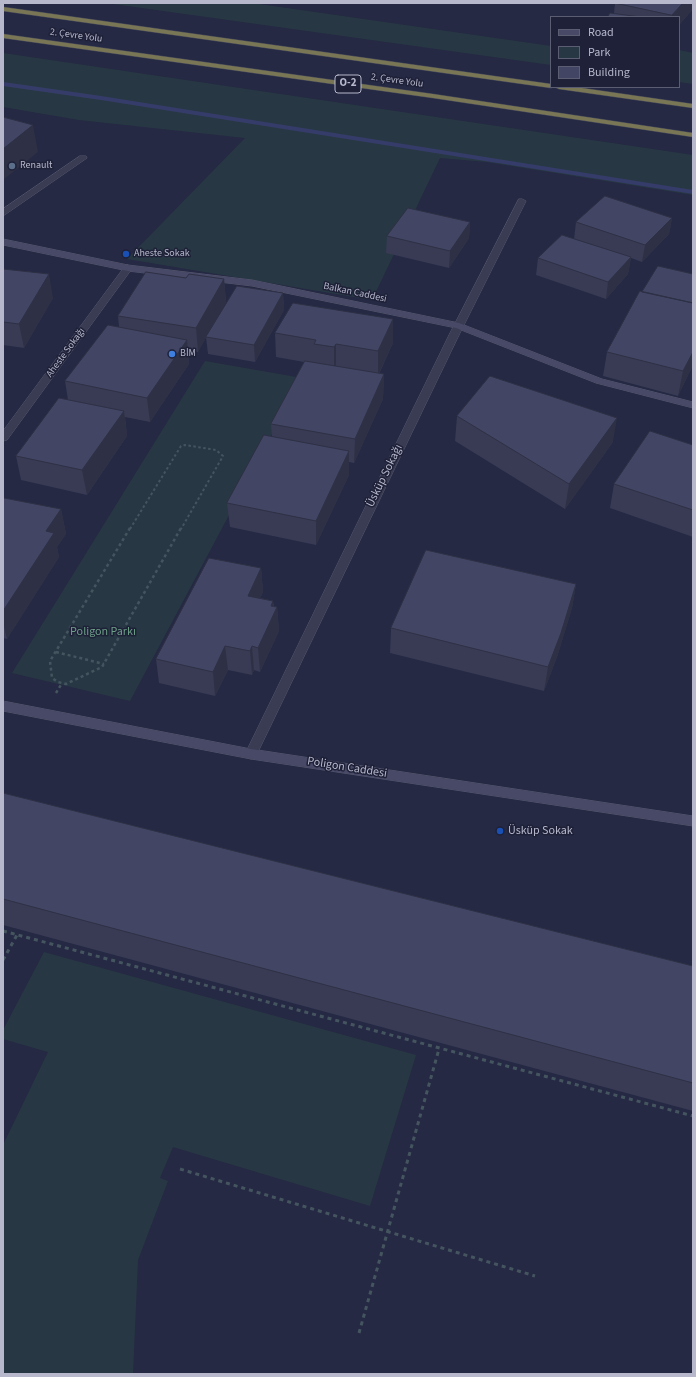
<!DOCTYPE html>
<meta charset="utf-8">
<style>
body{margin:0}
#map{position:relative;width:696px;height:1377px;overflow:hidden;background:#252943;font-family:"Source Sans 3",sans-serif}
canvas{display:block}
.frame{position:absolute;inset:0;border:4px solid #b7b8cc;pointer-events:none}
.legend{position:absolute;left:550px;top:16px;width:130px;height:72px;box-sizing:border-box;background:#1e2138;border:1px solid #5b5d73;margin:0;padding:5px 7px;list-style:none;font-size:12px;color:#b7b8cc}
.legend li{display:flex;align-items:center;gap:8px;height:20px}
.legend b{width:20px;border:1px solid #5b5d73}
</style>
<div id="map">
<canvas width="696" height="1377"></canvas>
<div class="frame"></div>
<ul class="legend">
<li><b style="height:5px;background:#474966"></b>Road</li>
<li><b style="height:11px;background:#273844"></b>Park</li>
<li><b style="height:11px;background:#424563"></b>Building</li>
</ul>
</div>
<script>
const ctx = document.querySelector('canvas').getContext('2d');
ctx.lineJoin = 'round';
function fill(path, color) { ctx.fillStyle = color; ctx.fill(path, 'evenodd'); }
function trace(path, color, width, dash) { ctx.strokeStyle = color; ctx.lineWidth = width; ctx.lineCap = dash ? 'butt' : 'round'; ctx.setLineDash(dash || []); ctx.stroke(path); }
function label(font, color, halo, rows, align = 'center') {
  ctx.font = font + ' "Source Sans 3",sans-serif'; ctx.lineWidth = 3; ctx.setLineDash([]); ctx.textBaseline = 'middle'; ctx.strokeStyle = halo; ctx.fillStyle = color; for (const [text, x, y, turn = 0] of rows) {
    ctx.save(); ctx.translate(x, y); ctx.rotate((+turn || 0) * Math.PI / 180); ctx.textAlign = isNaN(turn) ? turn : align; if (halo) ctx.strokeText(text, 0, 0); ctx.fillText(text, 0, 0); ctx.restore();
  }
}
fill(new Path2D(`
 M 106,3 L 252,3 L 551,46 L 551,65 Z
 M 679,50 L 693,53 L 693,84 L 679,82 Z
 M 3,53 L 693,155 L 693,195 L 487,162 L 440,158 L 372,300 L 127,259 L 245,138 L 79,120 L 3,107 Z
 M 205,361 L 302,378 L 130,701 L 12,673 Z
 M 44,952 L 416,1055 L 370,1206 L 173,1147 L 160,1178 L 168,1181 L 138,1260 L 133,1374 L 3,1374 L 3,1145 L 48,1052 L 3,1039 L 3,1030 Z`), '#273844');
fill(new Path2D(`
 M 3,82 L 101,96 L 693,190 L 693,194 L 101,100 L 3,86 Z`), '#363c69');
const street = new Path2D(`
 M 80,156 L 86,156 L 87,158 L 3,216 L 3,209 Z
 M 519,199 L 522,199 L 526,201 L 459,335 L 257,754 L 255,757 L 251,759 L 247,757 L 245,754 L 449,335 Z
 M 128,265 L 132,268 L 131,270 L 7,440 L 3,441 L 3,431 L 125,266 Z`);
const secondary = new Path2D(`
 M 3,239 L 128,265 L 252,280 L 459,323 L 602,379 L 693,402 L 693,408 L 596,383 L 456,328 L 252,286 L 128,271 L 3,245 Z
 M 3,701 L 251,749 L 693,816 L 693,826 L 251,759 L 3,711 Z`);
const highway = new Path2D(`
 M 3,7 L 551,84 L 551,87 L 554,87 L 551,88 L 3,11 Z
 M 3,34 L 433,94 L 693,133 L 693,137 L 433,98 L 3,38 Z
 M 555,87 L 575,87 L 693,104 L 693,108 L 559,89 Z`);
trace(street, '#55576d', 1);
trace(secondary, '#55576d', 1);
trace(highway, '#41445a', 1);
trace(new Path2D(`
 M 130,529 L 181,446 L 185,445 L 216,450 L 223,456 L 181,529`), '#455560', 2, [2.5, 2.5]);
trace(new Path2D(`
 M 130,528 L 50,661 L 52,678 L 58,682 L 66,684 L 102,667 L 181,528
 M 56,652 L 104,664
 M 56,693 L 62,683`), '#455560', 2.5, [3, 3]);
trace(new Path2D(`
 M 3,931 L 693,1116
 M 3,960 L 17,935
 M 180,1169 L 535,1276
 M 359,1333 L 439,1049`), '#455560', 3, [4, 4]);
fill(street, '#3a3c53');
fill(secondary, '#474966');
fill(highway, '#797656');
fill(new Path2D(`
 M 615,3 L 693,9 L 679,25 L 679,17 L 608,17 L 614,13 Z
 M 672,218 L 669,234 L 642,262 L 631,258 L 628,274 L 606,299 L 536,275 L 538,258 L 608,250 L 574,239 L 576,222 Z
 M 470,222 L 469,238 L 449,268 L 386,253 L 387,236 Z
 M 3,269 L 53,298 L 24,348 L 3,345 Z
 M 693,274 L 693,365 L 678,396 L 603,376 L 607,352 L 642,292 Z
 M 186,278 L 224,279 L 226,303 L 207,337 L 283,293 L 284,310 L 255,362 L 208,354 L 206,337 L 198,352 L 188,350 L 189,364 L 150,422 L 125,417 L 127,436 L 87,495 L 21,480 L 16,456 L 68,400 L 65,381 L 119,327 L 118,316 Z
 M 393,319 L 393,343 L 379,374 L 384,374 L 383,399 L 354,463 L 349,462 L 349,475 L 316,545 L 230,527 L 227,503 L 272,436 L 271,424 L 304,362 L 276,357 L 275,333 Z
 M 457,416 L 613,442 L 565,509 L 455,441 Z
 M 693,445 L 693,537 L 610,508 L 614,484 Z
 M 3,500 L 61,509 L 66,534 L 57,547 L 59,557 L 7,639 L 3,638 Z
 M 261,568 L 263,592 L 260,598 L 273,601 L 274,606 L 277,607 L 279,631 L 260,672 L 254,670 L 252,675 L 228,670 L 215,696 L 159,683 L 156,659 Z
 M 576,584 L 572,608 L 557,657 L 544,691 L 390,653 L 391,628 Z
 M 3,793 L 693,966 L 693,1111 L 3,925 Z`), '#393b55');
fill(new Path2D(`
 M 683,3 L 693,3 L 693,9 L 679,25 L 679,17 L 672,17 L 672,15 Z
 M 33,125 L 38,152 L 3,180 L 3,149 Z
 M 672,218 L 669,234 L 642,262 L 645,245 Z
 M 470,222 L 469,238 L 449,268 L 450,251 Z
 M 631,257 L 628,274 L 606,299 L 608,282 Z
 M 49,274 L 53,298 L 24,348 L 19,324 Z
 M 224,279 L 226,303 L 198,352 L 196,328 Z
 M 283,293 L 284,310 L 255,362 L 254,345 Z
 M 393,319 L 393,343 L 378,375 L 378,351 Z
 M 187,340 L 189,364 L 150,422 L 147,398 Z
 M 336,344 L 336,368 L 334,371 L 334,347 Z
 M 693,352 L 693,365 L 678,396 L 683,371 Z
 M 384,374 L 383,399 L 354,463 L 355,439 Z
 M 124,411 L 127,436 L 87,495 L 82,470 Z
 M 617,418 L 613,442 L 565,509 L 569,484 Z
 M 349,451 L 349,475 L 316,545 L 316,521 Z
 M 61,509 L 66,534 L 57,547 L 59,557 L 7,639 L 3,622 L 3,611 L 46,531 Z
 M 261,568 L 263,592 L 250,620 L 248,596 Z
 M 576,584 L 572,608 L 557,657 L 544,691 L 548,667 Z
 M 273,601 L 274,614 L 277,607 L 279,631 L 260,672 L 258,648 Z
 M 225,646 L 228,670 L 215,696 L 213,672 Z
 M 252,646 L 254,670 L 252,675 L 250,651 Z`), '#2e3045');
const building = new Path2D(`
 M 615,3 L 683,3 L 672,15 Z
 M 610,13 L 641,17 L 608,17 Z
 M 3,117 L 33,125 L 3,149 Z
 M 605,196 L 672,218 L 645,245 L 576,222 Z
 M 408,208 L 470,222 L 450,251 L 387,236 Z
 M 562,235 L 631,257 L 608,282 L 538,258 Z
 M 658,266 L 693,274 L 693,303 L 642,292 Z
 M 3,269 L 49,274 L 19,324 L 3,322 Z
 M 146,272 L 186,278 L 189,274 L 224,279 L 196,328 L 118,316 Z
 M 237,286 L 283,293 L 254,345 L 206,337 Z
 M 640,291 L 693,303 L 693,352 L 683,371 L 607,352 Z
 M 293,303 L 393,319 L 378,351 L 336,344 L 334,347 L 314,344 L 316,340 L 275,333 Z
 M 108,325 L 187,340 L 147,398 L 65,381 Z
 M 305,361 L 384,374 L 355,439 L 271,424 Z
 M 490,376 L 617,418 L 569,484 L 457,416 Z
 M 59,398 L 124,411 L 82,470 L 16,456 Z
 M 650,431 L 693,445 L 693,510 L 614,484 Z
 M 264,435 L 349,451 L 316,521 L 227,503 Z
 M 4,498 L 61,509 L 46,531 L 54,533 L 3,611 L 3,500 Z
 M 426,550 L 576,584 L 561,633 L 548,667 L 391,628 Z
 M 209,558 L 261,568 L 248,596 L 273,601 L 271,606 L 277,607 L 258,648 L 252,646 L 250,651 L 225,646 L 213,672 L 156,659 Z
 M 3,793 L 693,966 L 693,1083 L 3,899 Z`);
fill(building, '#424563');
trace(building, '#2e3045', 1);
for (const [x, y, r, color] of [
 [12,166,4,"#5c6f8a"],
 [126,254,4,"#1a4fb4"],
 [172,354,4,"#3f7fe0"],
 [500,831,4,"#1a4fb4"]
]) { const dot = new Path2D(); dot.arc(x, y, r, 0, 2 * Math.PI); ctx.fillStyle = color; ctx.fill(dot); trace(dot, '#1e2138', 1.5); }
label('10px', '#b7b8cc', '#1e2138', [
 ["2. Çevre Yolu",76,36,8],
 ["2. Çevre Yolu",397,81,8],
 ["Balkan Caddesi",355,293,12],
 ["Aheste Sokağı",66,353,-54]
]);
label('10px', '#b7b8cc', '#1e2138', [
 ["Renault",20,166],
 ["Aheste Sokak",134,254],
 ["BİM",180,354]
], 'left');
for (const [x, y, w] of [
 [348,84,26]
]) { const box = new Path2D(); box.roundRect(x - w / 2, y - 9, w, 18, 3); ctx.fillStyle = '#1e2138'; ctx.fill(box); trace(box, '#b7b8cc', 1); }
label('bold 11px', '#b7b8cc', null, [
 ["O-2",348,84]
]);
label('12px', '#b7b8cc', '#1e2138', [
 ["Üsküp Sokağı",385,476,-64],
 ["Poligon Caddesi",347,768,9]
]);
label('12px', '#6d9e87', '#1e2138', [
 ["Poligon Parkı",103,632]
]);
label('12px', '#b7b8cc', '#1e2138', [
 ["Üsküp Sokak",508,831]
], 'left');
</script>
